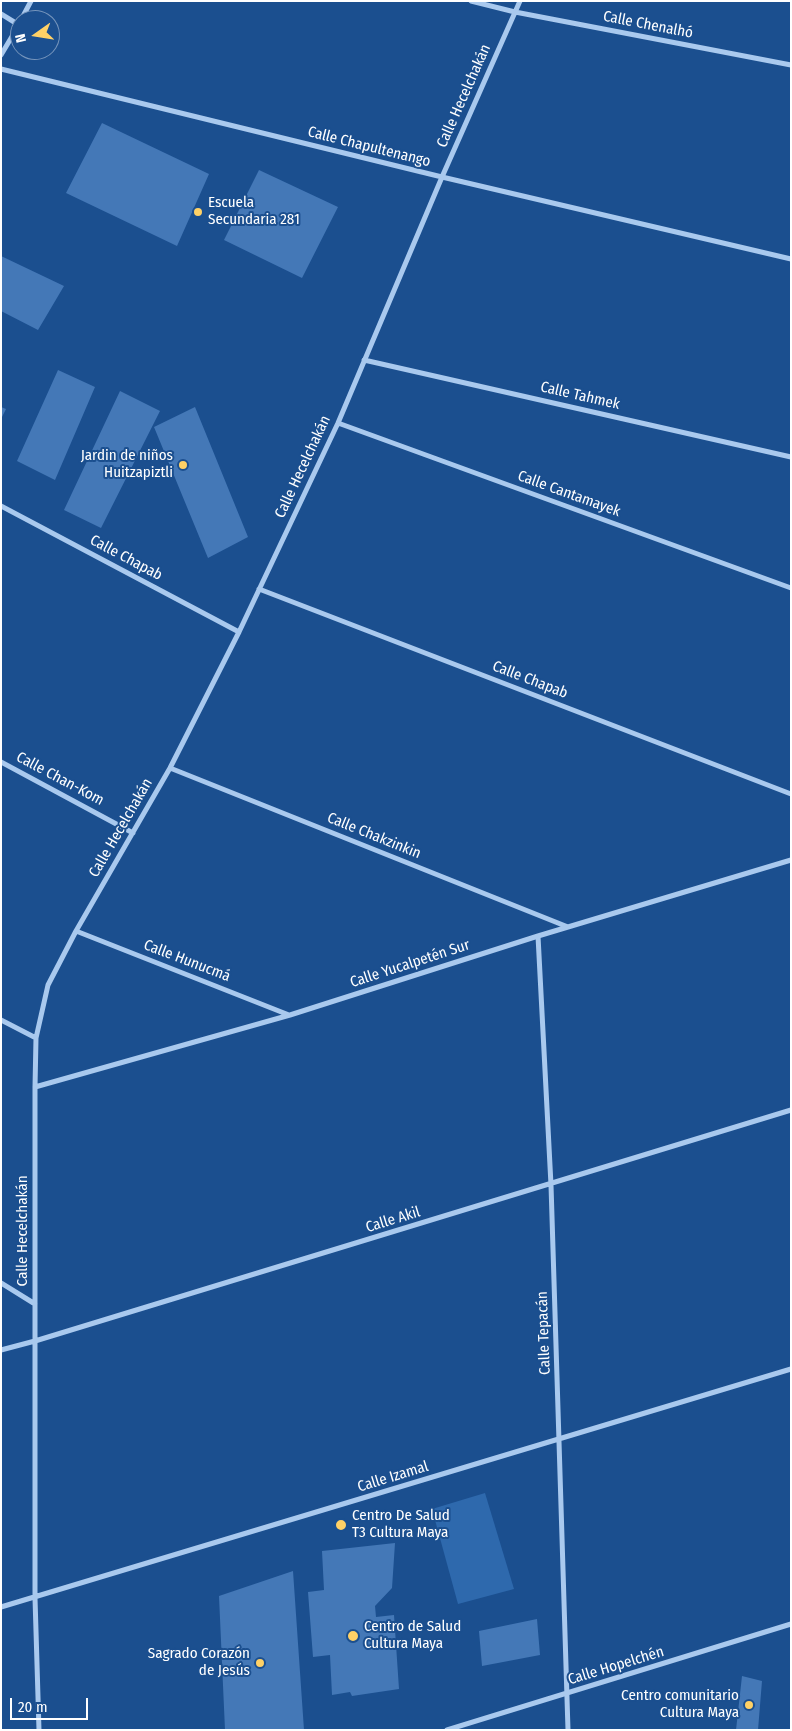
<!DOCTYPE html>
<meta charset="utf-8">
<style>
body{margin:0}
#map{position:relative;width:792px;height:1731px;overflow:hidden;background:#1b4f8f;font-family:"Fira Sans Condensed",sans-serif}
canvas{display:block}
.frame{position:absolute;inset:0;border:2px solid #fff;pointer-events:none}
.north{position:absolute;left:10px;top:10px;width:50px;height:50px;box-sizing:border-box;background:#1b4f8f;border:1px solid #7695bc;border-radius:50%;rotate:257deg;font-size:14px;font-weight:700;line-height:20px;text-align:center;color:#fff}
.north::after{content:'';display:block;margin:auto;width:18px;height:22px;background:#ffd166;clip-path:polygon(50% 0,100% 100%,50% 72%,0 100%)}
.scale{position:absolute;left:10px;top:1698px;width:78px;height:22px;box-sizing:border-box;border:2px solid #fff;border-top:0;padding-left:6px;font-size:15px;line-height:18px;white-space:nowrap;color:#fff;-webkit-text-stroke:4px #1b4f8f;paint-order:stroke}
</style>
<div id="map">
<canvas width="792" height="1731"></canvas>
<div class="frame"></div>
<div class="north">N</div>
<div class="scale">20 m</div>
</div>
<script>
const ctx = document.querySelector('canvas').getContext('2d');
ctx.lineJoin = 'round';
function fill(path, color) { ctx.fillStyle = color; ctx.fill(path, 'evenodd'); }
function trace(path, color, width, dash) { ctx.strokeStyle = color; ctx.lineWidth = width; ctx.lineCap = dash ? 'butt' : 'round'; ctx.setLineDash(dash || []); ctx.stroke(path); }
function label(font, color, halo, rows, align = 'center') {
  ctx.font = font + ' "Fira Sans Condensed",sans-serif'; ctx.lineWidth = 4; ctx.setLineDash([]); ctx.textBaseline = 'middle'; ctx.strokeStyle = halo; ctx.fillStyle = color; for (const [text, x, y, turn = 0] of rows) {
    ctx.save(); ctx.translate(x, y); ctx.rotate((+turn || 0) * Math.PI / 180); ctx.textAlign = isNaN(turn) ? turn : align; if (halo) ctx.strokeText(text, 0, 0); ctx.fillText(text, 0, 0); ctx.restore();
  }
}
fill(new Path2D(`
 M 485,1493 L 514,1589 L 458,1604 L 432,1509 Z`), '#2e69ad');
fill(new Path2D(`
 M 102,123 L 209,174 L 177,246 L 66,193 Z
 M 259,170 L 338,207 L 302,278 L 224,240 Z
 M 1,256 L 64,286 L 38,330 L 1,311 Z
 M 58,370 L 95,387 L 55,480 L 17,461 Z
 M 120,391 L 160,411 L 101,528 L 64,510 Z
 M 1,407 L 6,409 L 1,419 Z
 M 195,407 L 248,537 L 208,558 L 154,427 Z
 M 395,1543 L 392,1588 L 375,1606 L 376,1617 L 394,1615 L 399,1689 L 352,1696 L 350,1692 L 332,1695 L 330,1655 L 313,1657 L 308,1592 L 324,1590 L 322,1551 Z
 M 293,1571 L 304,1730 L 225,1730 L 219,1596 Z
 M 537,1619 L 540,1655 L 482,1666 L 479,1631 Z
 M 742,1676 L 762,1681 L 758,1730 L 736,1730 Z`), '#4478b7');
trace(new Path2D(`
 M 471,1 L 515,12 L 791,65
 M 1,14 L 19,25
 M 21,20 L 31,1
 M 1,55 L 20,23
 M 1,69 L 442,177 L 791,259
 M 364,360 L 791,457
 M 338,423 L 791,588
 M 1,506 L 239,632
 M 259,589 L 791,794
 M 1,762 L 133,833
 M 170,768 L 568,927
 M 76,931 L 289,1015
 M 538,936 L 551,1185 L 568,1730
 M 1,1020 L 36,1038
 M 35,1087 L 290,1015 L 538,936 L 791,860
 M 1,1283 L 35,1304
 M 1,1350 L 35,1341 L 791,1110
 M 1,1607 L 791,1369
 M 39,1730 L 35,1598 L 35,1087 L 36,1038 L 48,985 L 76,931 L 170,768 L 239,632 L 338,423 L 442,177 L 520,1
 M 447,1730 L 791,1624`), '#a9c9ee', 5);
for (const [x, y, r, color] of [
 [198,212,5,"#ffd166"],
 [183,465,5,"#ffd166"],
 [341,1525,6,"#ffd166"],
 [353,1636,6,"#ffd166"],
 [260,1663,5,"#ffd166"],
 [749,1705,5,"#ffd166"]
]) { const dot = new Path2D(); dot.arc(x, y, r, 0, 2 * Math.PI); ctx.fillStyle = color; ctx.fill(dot); trace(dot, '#1b4f8f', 2); }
label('15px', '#fff', '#1b4f8f', [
 ["Calle Chenalhó",648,25,11],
 ["Calle Hecelchakán",464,96,-66],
 ["Calle Chapultenango",369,147,14],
 ["Calle Tahmek",580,396,13],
 ["Calle Hecelchakán",303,467,-65],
 ["Calle Cantamayek",569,494,20],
 ["Calle Chapab",126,558,28],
 ["Calle Chapab",530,680,21],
 ["Calle Chan-Kom",60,779,28],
 ["Calle Hecelchakán",121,828,-60],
 ["Calle Chakzinkin",374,836,22],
 ["Calle Hunucmá",187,961,21],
 ["Calle Yucalpetén Sur",410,964,-18],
 ["Calle Akil",393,1220,-17],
 ["Calle Hecelchakán",23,1231,-90],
 ["Calle Tepacán",544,1333,-92],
 ["Calle Izamal",393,1477,-17],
 ["Calle Hopelchén",616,1666,-17]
]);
label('15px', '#fff', '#1b4f8f', [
 ["Escuela",208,203],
 ["Secundaria 281",208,220],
 ["Jardin de niños",173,456,"right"],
 ["Huitzapiztli",173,473,"right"],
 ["Centro De Salud",352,1516],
 ["T3 Cultura Maya",352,1533],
 ["Centro de Salud",364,1627],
 ["Cultura Maya",364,1644],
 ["Sagrado Corazón",250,1654,"right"],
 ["de Jesús",250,1671,"right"],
 ["Centro comunitario",739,1696,"right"],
 ["Cultura Maya",739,1713,"right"]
], 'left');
</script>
